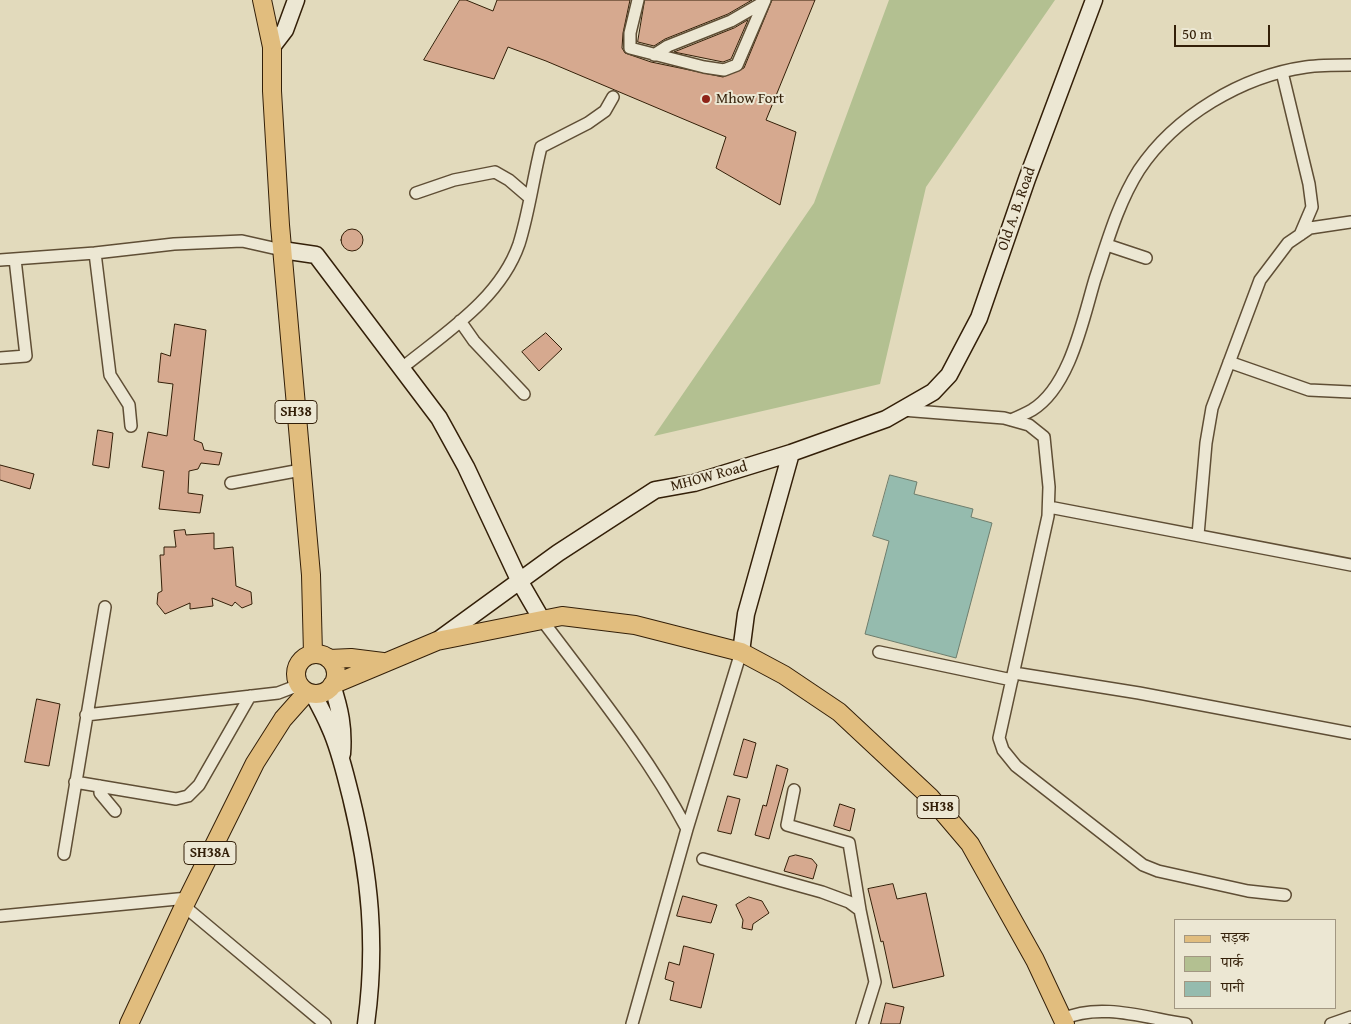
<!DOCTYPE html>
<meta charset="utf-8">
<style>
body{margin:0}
#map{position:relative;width:1351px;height:1024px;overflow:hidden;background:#e2dabc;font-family:"Gentium Book Plus","Noto Serif Devanagari",serif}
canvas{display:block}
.legend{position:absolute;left:1174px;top:919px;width:162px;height:90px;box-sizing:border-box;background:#ece7d3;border:1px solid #a29782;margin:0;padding:6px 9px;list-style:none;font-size:15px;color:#331f08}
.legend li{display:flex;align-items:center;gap:10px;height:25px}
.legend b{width:25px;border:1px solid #a29782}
.scale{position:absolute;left:1174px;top:25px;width:96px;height:22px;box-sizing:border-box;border:2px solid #331f08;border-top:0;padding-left:6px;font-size:15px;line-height:18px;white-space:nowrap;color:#331f08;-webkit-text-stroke:4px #ece7d3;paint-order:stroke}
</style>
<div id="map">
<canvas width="1351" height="1024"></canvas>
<ul class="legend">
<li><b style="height:6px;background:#e1bd7e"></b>सड़क</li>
<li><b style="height:14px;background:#b3c091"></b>पार्क</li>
<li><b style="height:14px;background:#95bbae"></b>पानी</li>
</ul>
<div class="scale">50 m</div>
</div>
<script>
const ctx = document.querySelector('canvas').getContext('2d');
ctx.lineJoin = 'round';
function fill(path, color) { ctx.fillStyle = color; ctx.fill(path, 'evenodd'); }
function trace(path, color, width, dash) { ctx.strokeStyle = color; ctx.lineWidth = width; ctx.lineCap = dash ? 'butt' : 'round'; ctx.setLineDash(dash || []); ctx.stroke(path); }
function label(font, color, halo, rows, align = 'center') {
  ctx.font = font + ' "Gentium Book Plus",serif'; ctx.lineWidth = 4; ctx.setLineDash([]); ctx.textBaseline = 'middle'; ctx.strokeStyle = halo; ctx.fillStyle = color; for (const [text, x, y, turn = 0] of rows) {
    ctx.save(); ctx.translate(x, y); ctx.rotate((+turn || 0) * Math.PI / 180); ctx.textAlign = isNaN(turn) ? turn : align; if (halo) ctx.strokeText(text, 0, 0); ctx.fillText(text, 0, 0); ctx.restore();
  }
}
fill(new Path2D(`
 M 889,0 L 1055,0 L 926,187 L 880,384 L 654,436 L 814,203 Z`), '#b3c091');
const water = new Path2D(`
 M 890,475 L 917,482 L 914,494 L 973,509 L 971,517 L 992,523 L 956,658 L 865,634 L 889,541 L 873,536 Z`);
fill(water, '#95bbae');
trace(water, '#6e7d6c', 1);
const building = new Path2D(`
 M 460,0 L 466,0 L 493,11 L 497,0 L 630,0 L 623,33 L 622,48 L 625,53 L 651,62 L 723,77 L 744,68 L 772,0 L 815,0 L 766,120 L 796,132 L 780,205 L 716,168 L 726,137 L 546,61 L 508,47 L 494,79 L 424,60 Z
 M 645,0 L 752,0 L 728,14 L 665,39 L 654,46 L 638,42 Z
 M 748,20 L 731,59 L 723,62 L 674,52 L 734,28 Z
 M341 240a11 11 0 1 1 22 0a11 11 0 1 1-22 0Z
 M 175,324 L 206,330 L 194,440 L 202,443 L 204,450 L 222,453 L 219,465 L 201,463 L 198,469 L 189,471 L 188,493 L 203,495 L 200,513 L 159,509 L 164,471 L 142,467 L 148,432 L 167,436 L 173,384 L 158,382 L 161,353 L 170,356 Z
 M 546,333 L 562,349 L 539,371 L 522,352 Z
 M 98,430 L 113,433 L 109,468 L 93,465 Z
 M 0,465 L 34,474 L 30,489 L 0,480 Z
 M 185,530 L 186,535 L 214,533 L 214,549 L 233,547 L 236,586 L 251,592 L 252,604 L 242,608 L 235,602 L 232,606 L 212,598 L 213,606 L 190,609 L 190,603 L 165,614 L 157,604 L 158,593 L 162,591 L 160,555 L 164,555 L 164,547 L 176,547 L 174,531 Z
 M 37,699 L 60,704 L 49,766 L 25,762 Z
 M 744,739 L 756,743 L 747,778 L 734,775 Z
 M 777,765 L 788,769 L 769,839 L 755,835 L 763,805 L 766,806 Z
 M 728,796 L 740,799 L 731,834 L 718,831 Z
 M 840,804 L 855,809 L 850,831 L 834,826 Z
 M 796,855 L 812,859 L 817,865 L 813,879 L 784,871 L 789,857 Z
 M 893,884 L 897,899 L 926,893 L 944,976 L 893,988 L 883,941 L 881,942 L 868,889 Z
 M 683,896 L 717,905 L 711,923 L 677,916 Z
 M 749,897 L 762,901 L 769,913 L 753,924 L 752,930 L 742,928 L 743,920 L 736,905 Z
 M 684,946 L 714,954 L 701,1008 L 670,1000 L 674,982 L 665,979 L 669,962 L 679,965 Z
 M 886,1003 L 904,1007 L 900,1024 L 881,1024 Z`);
fill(building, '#d6a98f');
trace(building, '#331f08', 1);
const street = new Path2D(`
 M 638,0 L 630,33 L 630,48 L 704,67 L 724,70 L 737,65 L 765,0
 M 654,55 L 668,46 L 731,21 L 764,2
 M 1282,72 L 1309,184 L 1312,207 L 1300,235
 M 416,193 L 454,180 L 495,172 L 509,180 L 530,198
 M 1107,245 L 1146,258
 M 95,253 L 110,375 L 129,405 L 131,426
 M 0,260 L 95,253 L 174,244 L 242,241 L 282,250
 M 460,321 L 474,341 L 524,394
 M 0,358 L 26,356 L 15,259
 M 1229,362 L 1309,390 L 1351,392
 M 402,368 C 445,333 500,299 519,244 C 529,212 533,179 541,147 L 588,123 L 605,111 L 613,97
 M 902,410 L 1004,418 L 1029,425 L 1044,437 L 1049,487 L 1048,516 L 999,738 L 1003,750 L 1016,766 L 1143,865 L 1158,871 L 1248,891 L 1285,895
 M 1011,420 C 1018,417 1025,414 1032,410 C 1070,387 1083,319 1095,279 C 1107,243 1118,203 1139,170 C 1175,116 1242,76 1306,67 C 1320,65 1336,65 1351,65
 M 231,483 L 301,470
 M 1049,507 L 1351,565
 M 1198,535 L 1206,443 L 1212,408 L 1260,280 L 1288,243 L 1310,228 L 1351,222
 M 542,620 C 593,688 647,754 687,829
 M 879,652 L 1012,680
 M 1014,673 L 1139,693 L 1351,733
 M 86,715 L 278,693 L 299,685
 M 75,782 L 176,799 L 188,796 L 199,785 L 250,696
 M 100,786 L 100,793 L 115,811
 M 794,790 L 787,825 L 849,843 L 860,910
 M 64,854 L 105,607
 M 703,859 L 822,892 L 849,902 L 860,910 L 875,982 L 862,1024
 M 184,906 L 325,1024
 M 0,916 L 188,898
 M 1063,1019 C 1100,1002 1146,1018 1186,1024
 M 632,1024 L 687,829 L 741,652
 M 1331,1024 L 1351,1017`);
const secondary = new Path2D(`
 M 272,47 L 285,30 L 296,0
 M 282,250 L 316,255 L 439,418 L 466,467 L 520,582 L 542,620
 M 437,641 L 558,553 L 655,490 L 694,483 L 791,453 L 886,419 L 933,392 L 949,375 L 979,318 L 1027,179 L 1094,0
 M 741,652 L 746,614 L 791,453
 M 332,685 C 340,709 344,728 342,754
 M 313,694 C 319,705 325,716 330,728 C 340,750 345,774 351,797 C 370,875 377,944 366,1024`);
const primary = new Path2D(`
 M 262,0 L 272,47 L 272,91 L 280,225 L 311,575 L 313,654
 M296 674a20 20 0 1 1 40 0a20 20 0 1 1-40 0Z
 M 329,659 L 351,658 L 383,662
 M 332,685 L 437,641 L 562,616 L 635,625 L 741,652 L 784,675 L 839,712 L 930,797 L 970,844 L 1035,960 L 1065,1024
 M 129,1024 L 184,906 L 255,763 L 283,719 L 307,692`);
trace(street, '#5f4e35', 14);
trace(secondary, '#331f08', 19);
trace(primary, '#331f08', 20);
trace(street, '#ece7d3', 11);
trace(secondary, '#ece7d3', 16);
trace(primary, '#e1bd7e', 18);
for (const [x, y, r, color] of [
 [706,99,5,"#8f2418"]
]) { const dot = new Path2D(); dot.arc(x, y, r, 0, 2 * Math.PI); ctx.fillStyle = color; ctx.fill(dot); trace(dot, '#ece7d3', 2); }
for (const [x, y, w] of [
 [296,412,42],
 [938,807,42],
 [210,853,52]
]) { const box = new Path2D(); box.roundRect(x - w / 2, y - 11.5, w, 23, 4); ctx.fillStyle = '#ece7d3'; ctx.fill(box); trace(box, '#331f08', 1); }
label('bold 14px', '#331f08', null, [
 ["SH38",296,412],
 ["SH38",938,807],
 ["SH38A",210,853]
]);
label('15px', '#331f08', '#ece7d3', [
 ["Mhow Fort",716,99]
], 'left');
label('15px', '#331f08', '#ece7d3', [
 ["Old A. B. Road",1017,209,-71],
 ["MHOW Road",709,477,-15]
]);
</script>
